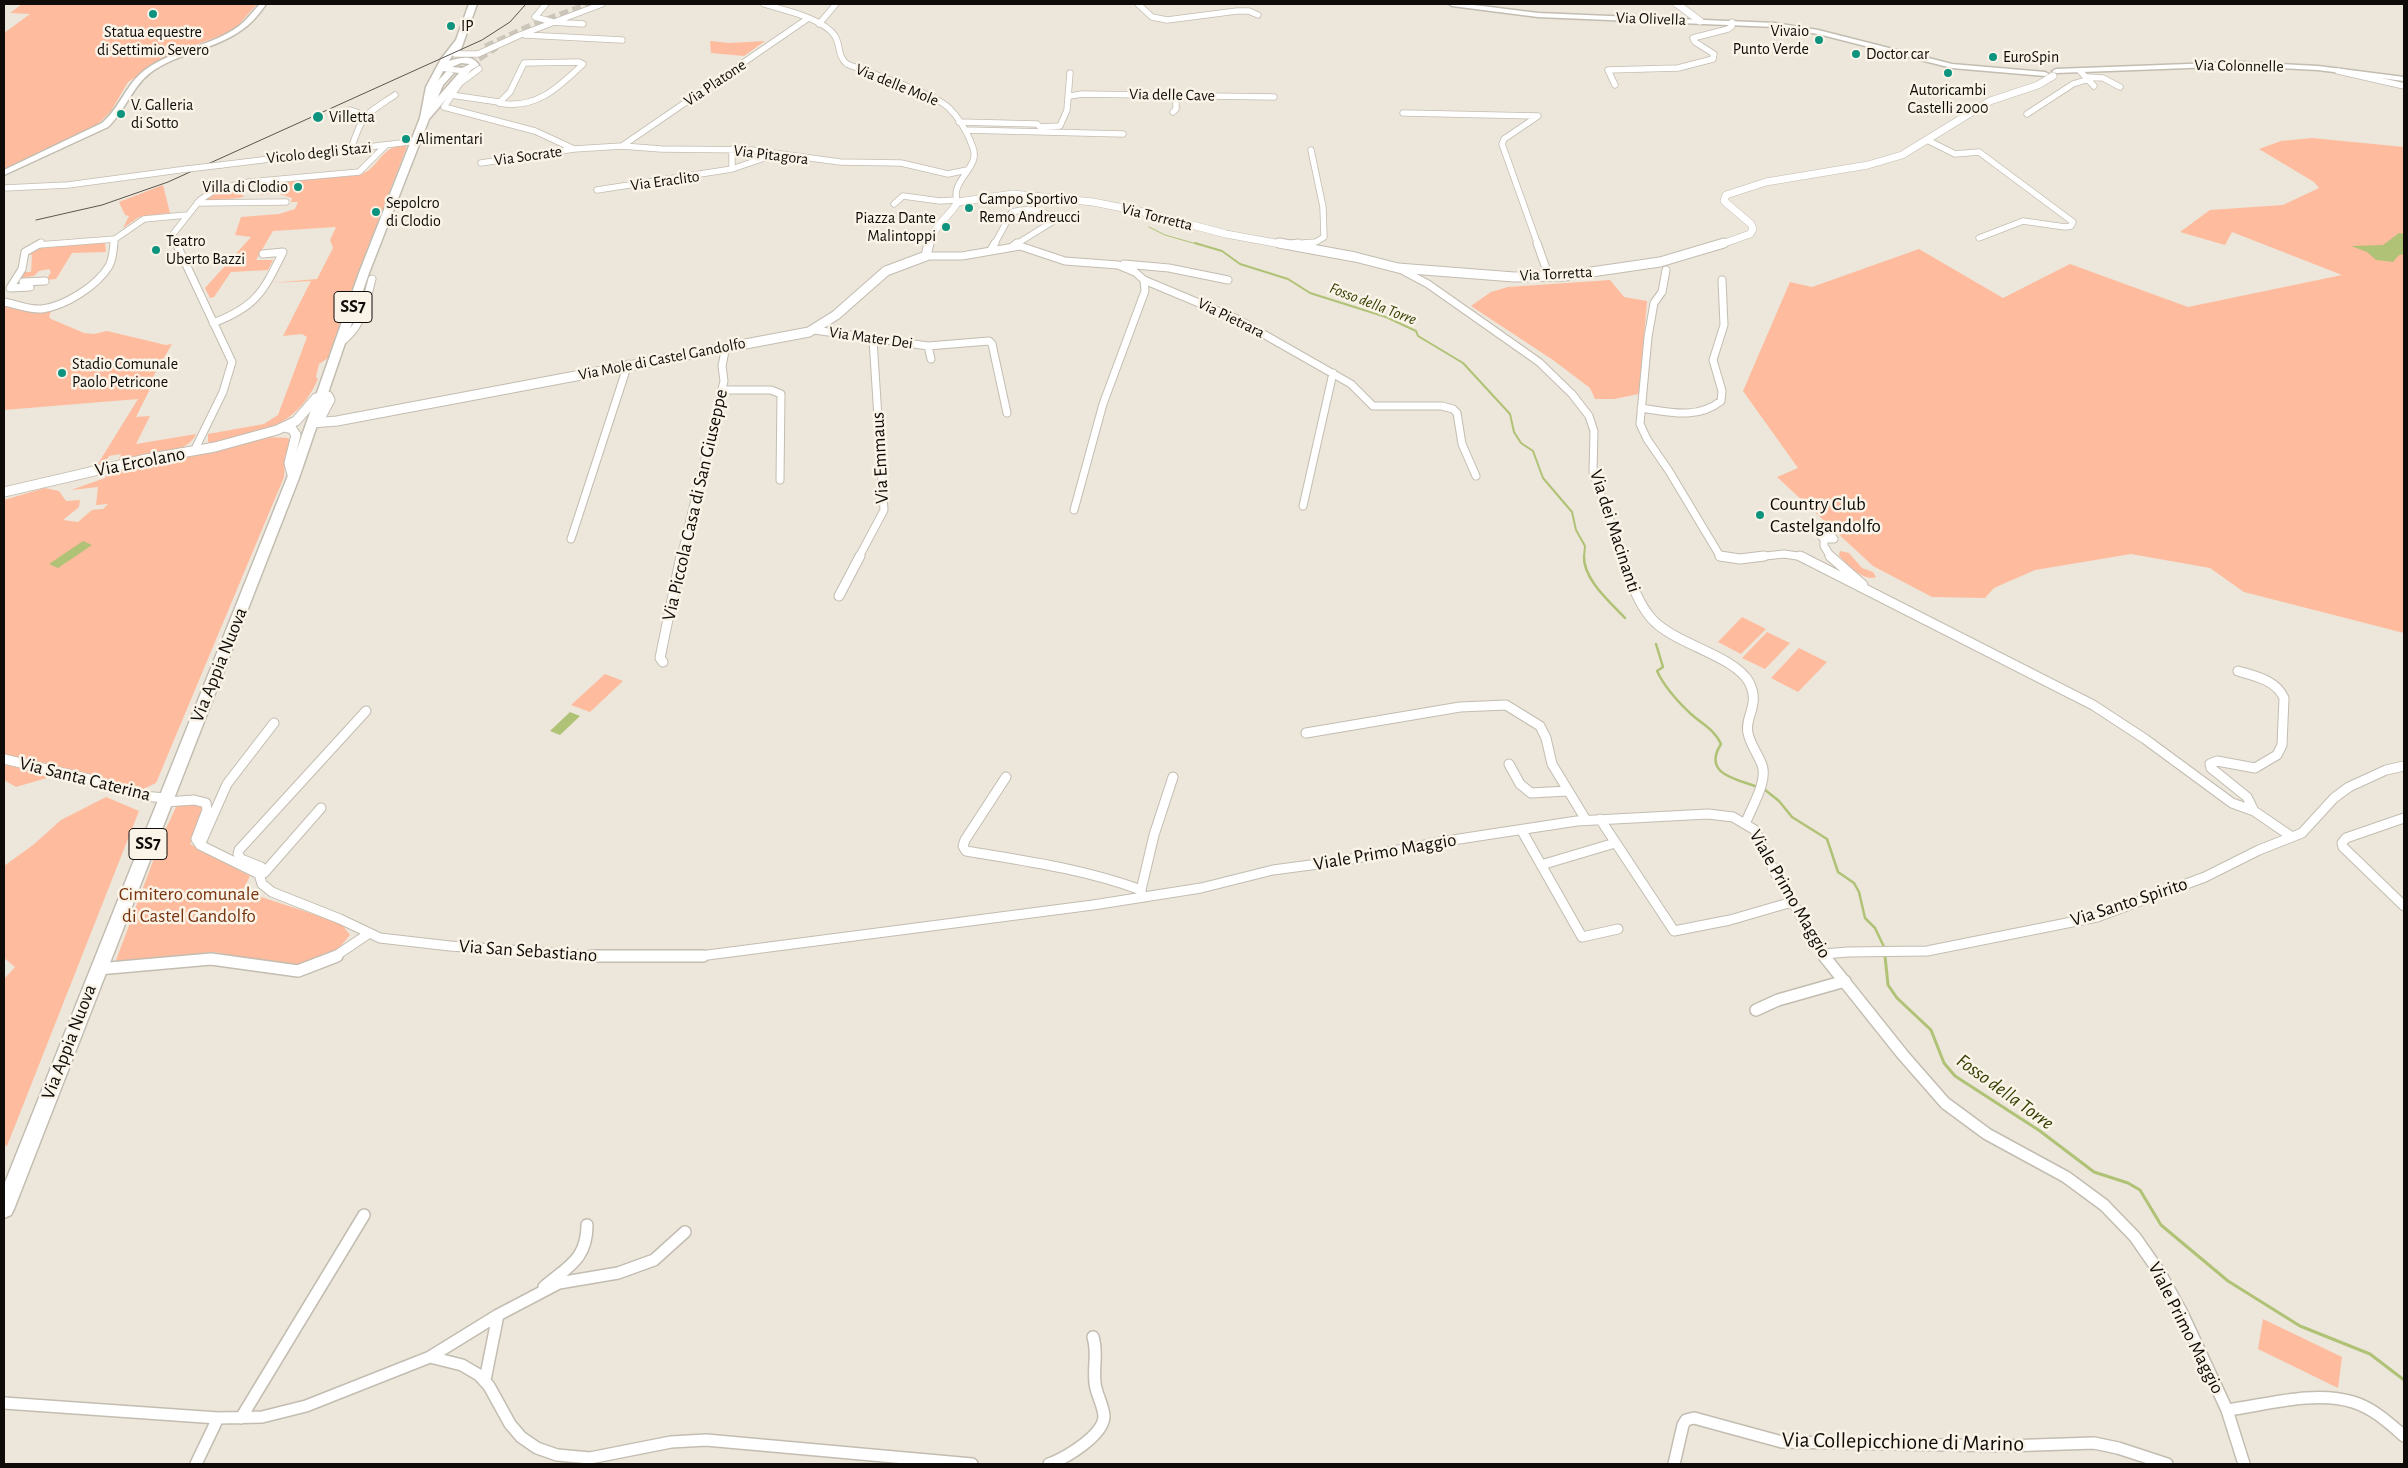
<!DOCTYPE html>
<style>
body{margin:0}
#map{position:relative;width:2408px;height:1468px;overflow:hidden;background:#ede6da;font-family:"Alegreya Sans",sans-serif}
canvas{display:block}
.frame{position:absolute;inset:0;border:5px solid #0e0b08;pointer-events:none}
</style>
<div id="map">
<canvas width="2408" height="1468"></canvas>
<div class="frame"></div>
</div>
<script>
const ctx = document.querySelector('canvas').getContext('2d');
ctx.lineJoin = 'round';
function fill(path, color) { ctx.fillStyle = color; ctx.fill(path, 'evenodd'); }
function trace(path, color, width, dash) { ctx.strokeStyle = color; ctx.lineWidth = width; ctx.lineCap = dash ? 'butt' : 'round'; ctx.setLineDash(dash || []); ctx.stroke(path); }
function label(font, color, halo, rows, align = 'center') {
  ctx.font = font + ' "Alegreya Sans",sans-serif'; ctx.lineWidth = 5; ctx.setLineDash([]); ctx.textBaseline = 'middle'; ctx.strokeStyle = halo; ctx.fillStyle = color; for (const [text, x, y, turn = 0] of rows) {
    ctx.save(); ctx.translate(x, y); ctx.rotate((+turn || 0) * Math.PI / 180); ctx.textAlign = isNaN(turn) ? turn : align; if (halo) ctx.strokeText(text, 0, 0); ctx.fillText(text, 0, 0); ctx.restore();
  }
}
fill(new Path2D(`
 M 22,4 L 257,4 L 233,31 L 174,53 L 128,82 L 111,111 L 98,124 L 4,170 L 4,33 L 30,14 L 10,13 Z
 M 710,41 L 729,43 L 765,41 L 744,56 L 711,53 Z
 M 2312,138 L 2404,147 L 2404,633 L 2244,592 L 2210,568 L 2131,554 L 2035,570 L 1994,588 L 1985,598 L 1932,597 L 1873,566 L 1777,477 L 1798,468 L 1743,391 L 1790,282 L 1812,287 L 1919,249 L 2003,298 L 2070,264 L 2188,307 L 2342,275 L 2232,232 L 2225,245 L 2180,232 L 2210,210 L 2283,205 L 2319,188 L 2314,182 L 2259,149 L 2281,141 Z
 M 406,144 L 406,149 L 355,281 L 328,358 L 319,364 L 316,377 L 318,379 C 295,430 261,430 212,444 L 208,442 L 208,434 L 264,424 L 278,415 L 307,337 L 302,334 L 283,336 L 311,281 L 271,283 L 317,279 L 333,248 L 330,240 L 336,227 L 273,231 L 256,260 L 273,260 L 268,270 L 231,272 L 214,297 L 210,298 L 205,288 L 251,237 L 235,235 L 241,217 L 279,214 L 295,209 L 298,202 L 291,202 L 292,198 L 276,193 L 259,195 L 265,193 L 270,182 L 359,175 C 381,168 377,148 406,144 Z
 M 245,184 L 241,195 L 245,196 L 240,198 L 203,201 L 209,195 Z
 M 163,185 L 170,213 L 139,217 L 123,228 L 129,216 L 125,215 L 119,202 Z
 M 99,241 L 105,242 L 106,252 L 72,253 L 56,279 L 46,280 L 51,272 L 49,269 L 39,271 L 34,276 L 21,278 L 25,272 L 31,272 L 32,255 L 27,254 L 35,248 Z
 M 1610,280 L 1624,297 L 1647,301 L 1639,394 L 1614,399 L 1595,399 L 1590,388 L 1553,360 L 1471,306 L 1491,292 L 1508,287 Z
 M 4,306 L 52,309 L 49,317 L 51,319 L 84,333 L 94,334 L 107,331 L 166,345 L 172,344 L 146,389 L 150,389 L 136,417 L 150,416 L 136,444 L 196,434 C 188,455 139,458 118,462 L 121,454 L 109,456 L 104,465 L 96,467 L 138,399 L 4,410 Z
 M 268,437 L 288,438 L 291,441 L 285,461 L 284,477 L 156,783 L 141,790 L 4,754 L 4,500 L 45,488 L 59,491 L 66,501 L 80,500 L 79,507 L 63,520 L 78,522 L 92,510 L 103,509 L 108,504 L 96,505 L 98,487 L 71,490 L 105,478 L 108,471 L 144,463 L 209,453 Z
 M 1840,551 L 1849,553 L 1862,568 L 1873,572 L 1876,577 C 1865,582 1845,564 1839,555 Z
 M 1742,617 L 1766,629 L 1741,654 L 1718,642 Z
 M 1767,632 L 1790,643 L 1765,669 L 1742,658 Z
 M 1799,648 L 1827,662 L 1798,692 L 1771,678 Z
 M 605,674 L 623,681 L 590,712 L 571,705 Z
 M 4,762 L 49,772 L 50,777 L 16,787 L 4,780 Z
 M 106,797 L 139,811 L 7,1146 L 4,1145 L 4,979 L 15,967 L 4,958 L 4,866 L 33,845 L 61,820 Z
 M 199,804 L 204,811 L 190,844 L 250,876 L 238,900 L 253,901 L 258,896 L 341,923 L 350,935 L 333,955 L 296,967 L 213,952 L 115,963 L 162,837 L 177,805 Z
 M 2263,1319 L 2342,1357 L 2338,1388 L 2258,1349 Z`), '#febb9d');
fill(new Path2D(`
 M 2399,233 L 2404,234 L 2404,254 L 2399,255 L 2393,262 L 2376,260 L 2367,252 L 2351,246 L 2383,245 Z
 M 83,541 L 92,545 L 58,568 L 49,564 Z
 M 570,712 L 580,716 L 560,735 L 550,731 Z`), '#afc275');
trace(new Path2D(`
 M 1149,227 L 1165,235 L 1200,245`), '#afc275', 1);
trace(new Path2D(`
 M 1195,243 L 1222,251 L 1240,264 L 1288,279 L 1310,293 L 1386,317 L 1416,331 L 1418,336 L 1463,363 L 1510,414 L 1514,432 L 1521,443 L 1533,451 L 1543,478 L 1572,512 L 1576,530 L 1585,546 L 1584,557`), '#afc275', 2);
trace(new Path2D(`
 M 1584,556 C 1583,579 1610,602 1625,618
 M 1656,644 L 1663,667 L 1657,671 C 1665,688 1677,701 1691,714 C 1702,724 1715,730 1721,744 C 1702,774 1736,779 1758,787
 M 1764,789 L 1779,801 L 1792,817 L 1827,839 L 1838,872 L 1854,883 L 1859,892 L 1865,918 L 1875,928 L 1885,949
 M 1885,955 L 1885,957`), '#afc275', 2.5);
trace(new Path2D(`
 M 1885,956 L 1888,985 L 1897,998 L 1931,1030 L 1944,1063 L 1955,1076 L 2040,1131 L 2094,1172 L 2128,1183 L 2140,1190 L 2161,1225 L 2228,1281 L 2300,1326 L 2370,1354 L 2404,1380`), '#afc275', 3);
trace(new Path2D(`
 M 486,48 L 533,26 L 593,4
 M 457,74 L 468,64 L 496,46`), '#ccc5ba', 9, [9, 4.5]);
const minorFar3 = new Path2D(`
 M 546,4 L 535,17 L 553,22 L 583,24
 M 764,4 C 783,10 823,18 835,36 C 841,46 837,56 847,64 C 869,73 934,93 949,108 C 958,117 965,128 970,140 C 973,148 976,153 973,161 C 968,174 950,188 958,202
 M 1138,4 L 1152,17 L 1167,20 L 1237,11 L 1249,11 L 1258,15
 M 819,24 L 836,4
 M 525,35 L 622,40
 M 455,54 L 478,54 L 520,35 L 602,4
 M 579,62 L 583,64 C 559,87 536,110 499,103 L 510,92 L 524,63 Z
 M 479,69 L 460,83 L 444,107 L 535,131 L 574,149
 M 2080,71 L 2094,86
 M 2338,71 L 2404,86
 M 2088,77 L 2103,78 L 2120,87
 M 1615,85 L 1608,70 L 1678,68 L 1713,59 L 1714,54 L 1695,42 L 1693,38 L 1728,29 L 1732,26 L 1732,22
 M 451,95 L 499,102
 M 1070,96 L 1082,94 L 1274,97
 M 350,110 L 365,115
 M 1173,112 L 1176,109 L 1176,95
 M 1403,113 L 1538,116 L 1504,139 L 1502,144 L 1538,245
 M 2027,114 L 2073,84 L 2089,79
 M 959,122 L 1037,124 L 1040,127 L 1060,126 L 1067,110 L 1070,73
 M 965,130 L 1123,134
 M 1929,141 L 1955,154 L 1979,152 L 2073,222 L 2071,226 L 2065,227 L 2023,221 L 1979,238
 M 622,146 L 807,19
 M 351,149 C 363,113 364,116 395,95
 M 732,149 L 732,169 L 776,154
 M 481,163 L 574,149 L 622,146 L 661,149 L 751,150 L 840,162 L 901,163 L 948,174 L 967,170
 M 221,165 L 417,141
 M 4,188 L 68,185 L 187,169
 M 597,190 L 732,169
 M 197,203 L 286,202
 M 894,204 L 903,196 L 940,201 L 956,200
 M 1291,244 L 1316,242 L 1324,237 L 1323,207 L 1311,150
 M 38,245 L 115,239
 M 114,245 L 115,239 L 144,219 L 187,215
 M 177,245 L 173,234 L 200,200 L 215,190 L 249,182 L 359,172 L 386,145
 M 994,245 L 1012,212 C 1026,208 1042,209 1054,218 L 1052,222 L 1015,245`);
const minorFar2 = new Path2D(`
 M 176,243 L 232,362 L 223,392 L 194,451
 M 1537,243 L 1549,277
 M 1291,244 L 1298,243
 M 1013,246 L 1017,243
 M 991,250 L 995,243
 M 926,256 L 962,256 L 1020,246 L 1065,261 L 1118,265 L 1135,272 L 1144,280 L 1237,319 L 1351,384 L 1373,406 L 1442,406 L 1453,409 L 1457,413 L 1462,444 L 1476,476
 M 1124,264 L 1169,268 L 1228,280
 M 1398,268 L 1428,284 L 1539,362 L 1572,394 L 1589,416 L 1594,431 L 1593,472 L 1623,557
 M 1666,270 L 1662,292 L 1654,303 L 1648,337 L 1640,424 L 1647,439 L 1669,471 L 1720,556 L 1724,557
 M 23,282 L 45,281
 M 30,287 L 10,288 L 22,269 L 25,252 L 41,243
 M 4,302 C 16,304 29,310 42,309 C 65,306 97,286 109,266 C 113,259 113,251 114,243
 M 213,323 C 256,307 263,292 283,252 L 263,254
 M 814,330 L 928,346 L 989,341 L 992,344 L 1007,413
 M 340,343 C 363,326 365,305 372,279
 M 928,346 L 931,359
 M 722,390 L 771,390 L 781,394 L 780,480
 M 1641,408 C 1669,412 1697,420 1721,401 L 1722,391 L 1713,360 L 1724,325 L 1722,280
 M 1303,506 L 1333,373
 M 1074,510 L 1103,404 L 1145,291 L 1144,280
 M 1822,533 L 1829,533 L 1834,539 L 1824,539 L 1821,536 Z
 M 571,539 L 628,364
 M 1824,539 L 1824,546 L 1831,557
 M 681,557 L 724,381 L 722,366 L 726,346
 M 859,557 L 884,510 L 873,340
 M 1756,557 L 1784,554 L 1804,557`);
const minorFar1 = new Path2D(`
 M 1622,556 C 1630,578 1636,600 1651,618 C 1673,644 1734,655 1749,682 C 1761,705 1744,717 1748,733 C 1750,744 1758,754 1762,765 C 1768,781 1752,806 1746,822
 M 1720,556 L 1740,559 L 1764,556
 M 1800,556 L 2093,705 L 2145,739 L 2232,803 L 2254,811
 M 1830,556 L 1863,585
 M 839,596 L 860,556
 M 663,662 L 660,658 L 681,556
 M 2238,671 C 2255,676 2276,680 2284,698 L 2282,745 L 2277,755 L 2255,768 L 2217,761 L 2210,764 L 2211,768 L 2247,797 L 2254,811 L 2292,837
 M 1306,733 L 1460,707 L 1506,705 L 1540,726 L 1546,738 L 1552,764 L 1586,820
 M 4,759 L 89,779 L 142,796 L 166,798
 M 1509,764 L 1520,784 L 1531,793 L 1568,791
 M 1006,777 L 965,840 L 963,846 L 966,851 C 1025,861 1085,869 1141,890 L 1141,896
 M 165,802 L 194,800 L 206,803 L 207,810 L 196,839 L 200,845 L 259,874 L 262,884 L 272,892 L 340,919 L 380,938 L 450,946 L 597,956 L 700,956 L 1093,905 L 1201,888 L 1273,870 L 1341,861 L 1446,841 L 1577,821 L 1708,814 L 1733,817 L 1755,830 L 1774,871 L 1825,957
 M 2404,818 L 2346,838 L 2342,843 L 2343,847 L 2404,906
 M 1600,819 L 1674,931 L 1730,920 L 1792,902
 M 1522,831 L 1582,937 L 1618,929
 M 200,845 L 227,784 L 274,723
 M 1541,865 L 1615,843
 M 259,874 L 261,867 L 241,859 L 238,854 L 239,850 L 366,711
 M 259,874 L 264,873 L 321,808
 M 1141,890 L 1154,835 L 1173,777
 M 1823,954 L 1848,952 L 1927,951 L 2097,917 L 2205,877 L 2259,850 L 2302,833 L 2334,798 L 2349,787 L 2386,770 L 2404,766
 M 334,957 L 368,934`);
const minor = new Path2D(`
 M 592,956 L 703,956
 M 1824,956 L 1903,1055 L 1945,1103 L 1987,1134 L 2066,1177 L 2104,1205 L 2135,1237 L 2160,1273 L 2182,1313 L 2227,1410 L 2244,1464
 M 98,969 L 211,959 L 298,971 L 337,956
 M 1756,1010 L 1778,1000 L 1845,981
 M 544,1287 C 567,1267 587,1260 587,1225
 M 430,1357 L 498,1315 L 559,1283 L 618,1273 L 654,1260 L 685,1232
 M 485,1380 L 498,1315
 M 4,1403 L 218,1418 L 262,1417 L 306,1406 L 430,1357 L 462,1365 L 479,1375 L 489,1386 L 510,1424 L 521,1437 L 537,1448 L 557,1455 L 590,1458 L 671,1442 L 706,1440 L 972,1464
 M 2227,1410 C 2266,1405 2314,1390 2353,1402 C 2373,1408 2389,1423 2404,1436
 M 241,1418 L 364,1215
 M 196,1464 L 218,1418
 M 1049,1464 C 1066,1458 1104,1435 1104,1416 C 1103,1404 1096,1394 1095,1383 C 1093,1367 1098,1352 1093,1337
 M 1674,1464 L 1683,1425 L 1686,1420 L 1694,1418 L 1782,1442 L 2005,1446 L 2094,1443 L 2118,1448 L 2167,1464`);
const tertiaryFar1 = new Path2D(`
 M 1677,4 L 1700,21
 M 929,245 C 933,226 948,218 958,202 L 1013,194 L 1093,202 L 1143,212 L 1226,234 L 1286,245
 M 1719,245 L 1750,234 L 1753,229 L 1751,224 L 1724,201 L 1726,195 L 1766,182 L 1868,165 L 1902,155 L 1990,101 L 2038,85 L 2053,76`);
const tertiary = new Path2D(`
 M 1279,243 L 1355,257 L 1398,268 L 1514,277 L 1564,276 L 1660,262 L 1724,243
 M 312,423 L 337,421 L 809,332 L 836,315 L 886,271 L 926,256 L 929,243
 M 284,427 L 292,429 L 296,435 L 289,463 L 293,478
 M 4,492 L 146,459 L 215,447 L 277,430 L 296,421 L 316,398 L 328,396 L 330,400 L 322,415 L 312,423`);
const secondary = new Path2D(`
 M 260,4 L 266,4 C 260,13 252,23 243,29 C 215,50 178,52 150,73 C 132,87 125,111 108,127 L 4,175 L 4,170 L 102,123 C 120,108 126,84 145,70 C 173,49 211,47 239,26 C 247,20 253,11 260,4 Z
 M 1449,4 L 1466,4 L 1538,13 L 1775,23 L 1818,30 L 1952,64 L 2045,72 L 2049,74 L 2045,76 L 1952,68 L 1818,34 L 1775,27 L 1538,17 L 1452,6 Z
 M 2241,62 L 2318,66 L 2404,77 L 2404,81 L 2318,70 L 2241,66 L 2056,73 L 2052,71 L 2056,69 Z`);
const primary = new Path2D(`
 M 469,4 L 477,4 L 460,52 L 453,54 L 449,61 C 460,58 472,54 479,65 L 471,70 L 429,119 L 369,273 L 299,478 L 14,1209 L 11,1215 L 4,1218 L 4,1185 L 287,478 L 359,273 L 420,118 L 426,87 L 441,59 L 456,40 ZM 461,63 L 470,64 L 462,68 L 452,67 ZM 443,71 L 459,73 L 430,106 L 435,87 Z`);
const trunk = new Path2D(`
 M 447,71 L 454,73 L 443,85 L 428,120 L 422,120 L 420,118 L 435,84 Z`);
trace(minorFar3, '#c3bdb1', 7);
trace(minorFar2, '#c3bdb1', 9);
trace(minorFar1, '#c3bdb1', 11);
trace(minor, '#c3bdb1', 14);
trace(tertiaryFar1, '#c3bdb1', 8);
trace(tertiary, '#c3bdb1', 11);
trace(secondary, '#c3bdb1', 3);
trace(primary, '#c3bdb1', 3);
trace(trunk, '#c3bdb1', 3);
trace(minorFar3, '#fff', 5.5);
trace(minorFar2, '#fff', 7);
trace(minorFar1, '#fff', 9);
trace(minor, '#fff', 11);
trace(tertiaryFar1, '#fff', 7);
trace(tertiary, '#fff', 9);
fill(secondary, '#fff');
fill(primary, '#fff');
fill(trunk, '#fff');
trace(new Path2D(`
 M 36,220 L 102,205 L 168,182 L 482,40 L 510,22 L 526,4`), '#5a554f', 1);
const minorBridge = new Path2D(`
 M 187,169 L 221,165`);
trace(minorBridge, '#c3bdb1', 7, []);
trace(minorBridge, '#fff', 5.5);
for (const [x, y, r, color] of [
 [153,14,5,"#0d937e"],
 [451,26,5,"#0d937e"],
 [1819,40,5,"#0d937e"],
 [1856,54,5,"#0d937e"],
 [1993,57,5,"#0d937e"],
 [1948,73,5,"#0d937e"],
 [121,114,5,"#0d937e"],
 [318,117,6,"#0d937e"],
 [406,139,5,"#0d937e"],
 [298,187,5,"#0d937e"],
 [969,208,5,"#0d937e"],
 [376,212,5,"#0d937e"],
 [946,227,5,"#0d937e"],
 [156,250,5,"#0d937e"],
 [62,373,5,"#0d937e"],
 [1760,515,5,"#0d937e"]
]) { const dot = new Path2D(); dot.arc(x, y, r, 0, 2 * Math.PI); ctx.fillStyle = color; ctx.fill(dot); trace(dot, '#faf3e7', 2); }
label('16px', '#0e0b08', '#faf3e7', [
 ["Via Olivella",1651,19,2],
 ["Via Colonnelle",2239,66,1],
 ["Via Platone",715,83,-34],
 ["Via delle Mole",897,85,22],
 ["Via delle Cave",1172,95,1],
 ["Vicolo degli Stazi",319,153,-6],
 ["Via Pitagora",771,155,7],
 ["Via Socrate",528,156,-8],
 ["Via Eraclito",665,181,-8],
 ["Via Torretta",1157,217,14],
 ["Via Torretta",1556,274,-3],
 ["Via Pietrara",1231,318,26],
 ["Via Mater Dei",871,338,8],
 ["Via Mole di Castel Gandolfo",662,359,-11]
]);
label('16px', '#0e0b08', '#faf3e7', [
 ["IP",461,26],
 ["Vivaio",1809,31,"right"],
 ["Punto Verde",1809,49,"right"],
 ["Statua equestre",153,32,"center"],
 ["di Settimio Severo",153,50,"center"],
 ["Doctor car",1866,54],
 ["EuroSpin",2003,57],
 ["Autoricambi",1948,90,"center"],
 ["Castelli 2000",1948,108,"center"],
 ["V. Galleria",131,105],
 ["di Sotto",131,123],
 ["Villetta",329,117],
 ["Alimentari",416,139],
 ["Villa di Clodio",288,187,"right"],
 ["Campo Sportivo",979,199],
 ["Remo Andreucci",979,217],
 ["Sepolcro",386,203],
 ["di Clodio",386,221],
 ["Piazza Dante",936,218,"right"],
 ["Malintoppi",936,236,"right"],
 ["Teatro",166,241],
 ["Uberto Bazzi",166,259],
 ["Stadio Comunale",72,364],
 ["Paolo Petricone",72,382]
], 'left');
label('italic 16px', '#333e01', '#faf3e7', [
 ["Fosso della Torre",1373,304,21]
]);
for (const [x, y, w] of [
 [353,307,38],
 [148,844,38]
]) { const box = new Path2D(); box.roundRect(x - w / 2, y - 15.5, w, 31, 4); ctx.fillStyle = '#faf3e7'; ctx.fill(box); trace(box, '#0e0b08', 1); }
label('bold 18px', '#0e0b08', null, [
 ["SS7",353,307],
 ["SS7",148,844]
]);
label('19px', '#0e0b08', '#faf3e7', [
 ["Via Emmaus",880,458,-93],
 ["Via Ercolano",140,462,-11],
 ["Via Piccola Casa di San Giuseppe",695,505,-77],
 ["Via dei Macinanti",1615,531,72],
 ["Via Appia Nuova",219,665,-68],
 ["Via Santa Caterina",85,779,14],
 ["Viale Primo Maggio",1385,852,-10],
 ["Viale Primo Maggio",1790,894,60],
 ["Via Santo Spirito",2129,902,-18],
 ["Via San Sebastiano",528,951,4],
 ["Via Appia Nuova",69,1042,-69],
 ["Viale Primo Maggio",2186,1328,63]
]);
label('19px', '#0e0b08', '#faf3e7', [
 ["Country Club",1770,504],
 ["Castelgandolfo",1770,526]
], 'left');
label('19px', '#79340f', '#faf3e7', [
 ["Cimitero comunale",189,894],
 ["di Castel Gandolfo",189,916]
]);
label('italic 20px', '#333e01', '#faf3e7', [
 ["Fosso della Torre",2005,1092,36]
]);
label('22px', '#0e0b08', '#faf3e7', [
 ["Via Collepicchione di Marino",1903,1442,1]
]);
</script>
